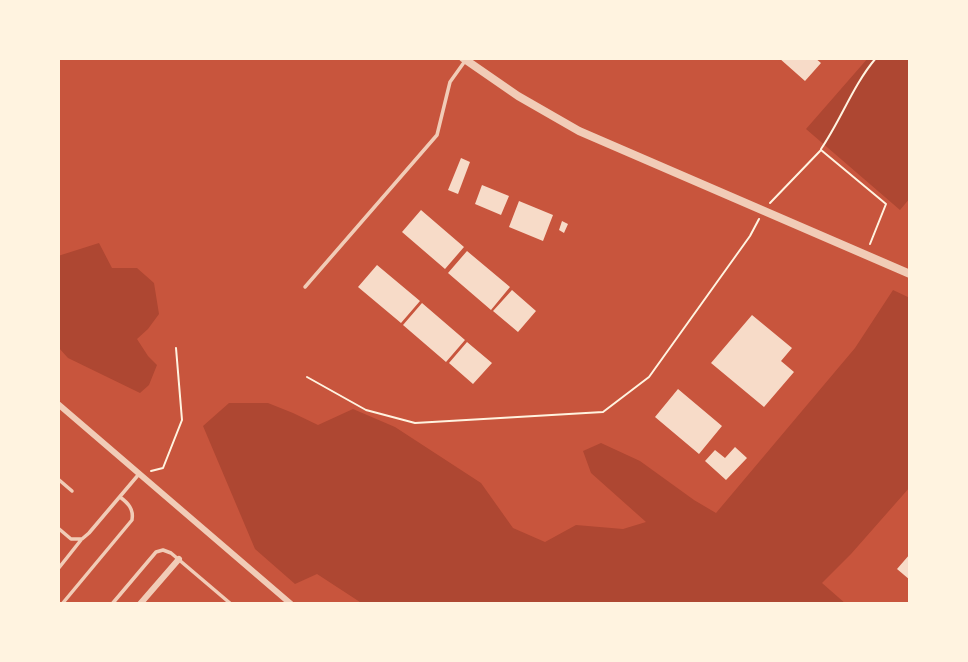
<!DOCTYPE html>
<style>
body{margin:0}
#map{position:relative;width:968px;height:662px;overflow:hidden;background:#c8553d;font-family:Cabin,sans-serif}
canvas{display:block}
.frame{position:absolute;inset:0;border:60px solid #fff3e0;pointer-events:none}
</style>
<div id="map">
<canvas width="968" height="662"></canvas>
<div class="frame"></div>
</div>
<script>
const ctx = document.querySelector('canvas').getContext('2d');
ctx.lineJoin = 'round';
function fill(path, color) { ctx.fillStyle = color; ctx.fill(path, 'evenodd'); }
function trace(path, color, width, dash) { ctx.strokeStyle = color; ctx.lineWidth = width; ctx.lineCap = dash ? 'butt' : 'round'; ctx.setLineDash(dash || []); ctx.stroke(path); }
fill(new Path2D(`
 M 868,58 L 910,58 L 910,198 L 900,210 L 806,129 Z
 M 99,243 L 112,268 L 137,268 L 154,283 L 159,314 L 148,329 L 137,339 L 148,356 L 157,365 L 149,385 L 140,393 L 68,358 L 58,347 L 58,256 Z
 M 893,290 L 910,298 L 910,487 L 851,554 L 822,583 L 846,604 L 363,604 L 317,574 L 295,584 L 255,549 L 203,426 L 229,403 L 268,403 L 293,413 L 318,425 L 353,409 L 395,427 L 481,483 L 513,528 L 545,542 L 576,525 L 623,529 L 646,522 L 591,473 L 583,451 L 601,443 L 640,461 L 694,500 L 716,513 L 855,348 Z`), '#ae4732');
fill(new Path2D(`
 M 779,58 L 815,58 L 821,63 L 805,81 Z
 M 461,158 L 470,162 L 458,194 L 448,190 Z
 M 482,185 L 509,196 L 501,215 L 475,204 Z
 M 519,201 L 553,215 L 543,241 L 509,227 Z
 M 421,210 L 464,247 L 445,269 L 402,232 Z
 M 562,221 L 568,224 L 564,233 L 559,230 Z
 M 467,251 L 510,287 L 491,310 L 448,273 Z
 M 377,265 L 420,301 L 401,323 L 358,287 Z
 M 512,290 L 536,311 L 518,332 L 493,311 Z
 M 422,303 L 465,340 L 446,362 L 403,325 Z
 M 752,315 L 792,348 L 781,361 L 794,372 L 764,407 L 711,363 Z
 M 467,342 L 492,363 L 473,384 L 449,363 Z
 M 678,389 L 722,426 L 699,454 L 655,417 Z
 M 735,447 L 747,458 L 726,480 L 705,461 L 715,450 L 725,458 Z
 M 910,554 L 910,580 L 897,569 Z`), '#f7dbc8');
trace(new Path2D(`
 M 821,149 C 841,120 853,85 876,58
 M 770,203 L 821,150 L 886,204 L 870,244
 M 307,377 L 366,410 L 415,423 L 603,412 L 649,377 L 750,236 L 759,219
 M 151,471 L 163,468 L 182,420 L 176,348`), '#fff3e0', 2);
trace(new Path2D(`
 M 305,287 L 437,135 L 450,82 L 465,61
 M 58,479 L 72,491
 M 58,528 L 71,539 L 82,539 L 89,533 L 139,474
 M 58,569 L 81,540
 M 62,604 L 132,520 C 134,509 128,503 120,497
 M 112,604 L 156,552 L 163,550 L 171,553 L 231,604`), '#f1ccb7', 3.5);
trace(new Path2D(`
 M 58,404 L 291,604
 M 140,604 L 179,559`), '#f1ccb7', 6);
trace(new Path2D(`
 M 463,58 L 518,96 L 579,131 L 910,274`), '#f1ccb7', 8);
</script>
